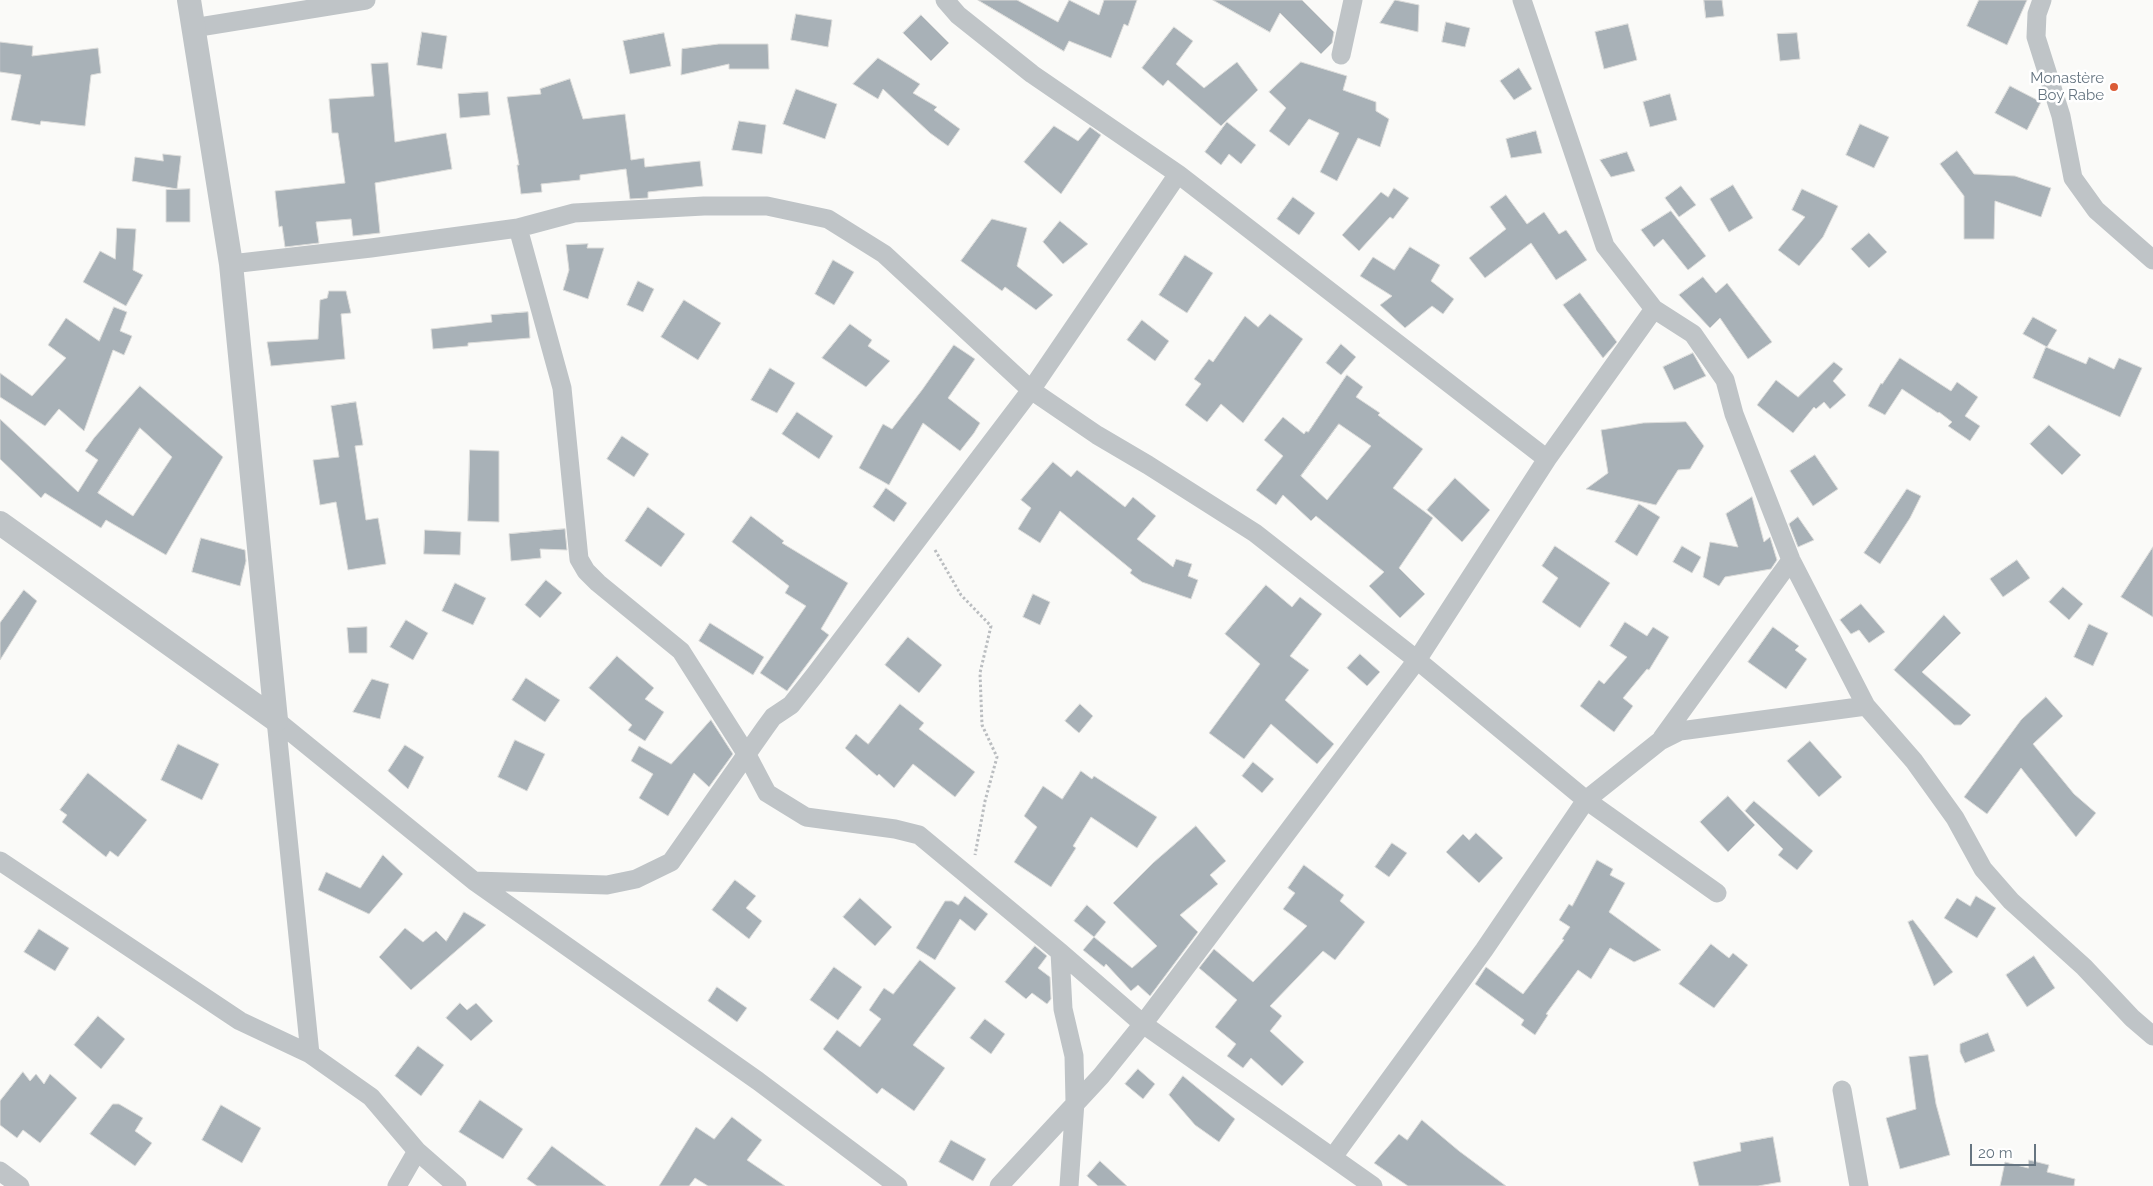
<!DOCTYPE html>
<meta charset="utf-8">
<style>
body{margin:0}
#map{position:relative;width:2153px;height:1186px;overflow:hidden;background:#fafaf8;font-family:Raleway,sans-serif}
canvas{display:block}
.scale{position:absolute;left:1970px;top:1144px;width:66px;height:22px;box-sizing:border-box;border:2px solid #667581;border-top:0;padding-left:6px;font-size:15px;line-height:18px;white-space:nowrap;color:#667581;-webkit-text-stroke:4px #fff;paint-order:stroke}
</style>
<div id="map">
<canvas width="2153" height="1186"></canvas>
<div class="scale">20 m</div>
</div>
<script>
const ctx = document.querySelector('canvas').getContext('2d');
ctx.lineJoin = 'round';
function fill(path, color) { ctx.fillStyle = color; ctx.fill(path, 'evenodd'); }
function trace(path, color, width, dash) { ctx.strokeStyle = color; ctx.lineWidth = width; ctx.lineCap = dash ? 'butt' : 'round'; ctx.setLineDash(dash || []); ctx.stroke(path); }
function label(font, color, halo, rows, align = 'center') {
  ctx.font = font + ' Raleway,sans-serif'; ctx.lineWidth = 5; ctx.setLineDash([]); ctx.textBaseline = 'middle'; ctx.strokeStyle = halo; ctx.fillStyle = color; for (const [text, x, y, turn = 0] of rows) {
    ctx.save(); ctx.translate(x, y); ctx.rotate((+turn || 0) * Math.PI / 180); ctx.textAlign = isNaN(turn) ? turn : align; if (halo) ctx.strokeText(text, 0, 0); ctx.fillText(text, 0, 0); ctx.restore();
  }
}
const building = new Path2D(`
 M 978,0 L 1017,0 L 1058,22 L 1069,0 L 1099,15 L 1104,0 L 1137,0 L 1128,26 L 1124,24 L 1111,58 L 1069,41 L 1064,51 Z
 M 1213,0 L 1302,0 L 1334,32 L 1332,43 L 1321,54 L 1280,13 L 1270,32 Z
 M 1395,0 L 1419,5 L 1418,32 L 1380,23 Z
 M 1704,0 L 1722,0 L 1724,16 L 1706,18 Z
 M 1979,0 L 2027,0 L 2007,45 L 1967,26 Z
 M 796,14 L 832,20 L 828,47 L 791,40 Z
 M 921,15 L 949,43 L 931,61 L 903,33 Z
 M 1446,22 L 1470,28 L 1465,47 L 1442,42 Z
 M 1628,24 L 1637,60 L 1604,69 L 1595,32 Z
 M 1174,27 L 1193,41 L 1176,64 L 1204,88 L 1237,62 L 1258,90 L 1221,126 L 1168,80 L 1163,86 L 1142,68 Z
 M 422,32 L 447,36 L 442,69 L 417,65 Z
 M 664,33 L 671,66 L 630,74 L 623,41 Z
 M 1797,33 L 1800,59 L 1780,61 L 1777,34 Z
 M 0,42 L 33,46 L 32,56 L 98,48 L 101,73 L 91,75 L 85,126 L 41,121 L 40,125 L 11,120 L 21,75 L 0,72 Z
 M 719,44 L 768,44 L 769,69 L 729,69 L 729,64 L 681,75 L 682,49 Z
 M 878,58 L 920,84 L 913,93 L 937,107 L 934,110 L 960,129 L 948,146 L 930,133 L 883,89 L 878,99 L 853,84 Z
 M 1301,62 L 1347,76 L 1343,90 L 1376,102 L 1376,111 L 1389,119 L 1380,147 L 1358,138 L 1337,181 L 1320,172 L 1339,133 L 1309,119 L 1289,146 L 1269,131 L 1286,108 L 1269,92 Z
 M 388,63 L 395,142 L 446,133 L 452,169 L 375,183 L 380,233 L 353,236 L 351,219 L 316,222 L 319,243 L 285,247 L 282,226 L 279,227 L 275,191 L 345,183 L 338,133 L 332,133 L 329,99 L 374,96 L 371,64 Z
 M 1519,68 L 1532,89 L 1514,100 L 1500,81 Z
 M 570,79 L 583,119 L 625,114 L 631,160 L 644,158 L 645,167 L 700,161 L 703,186 L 648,192 L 648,198 L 630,199 L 626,169 L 580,175 L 580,180 L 541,184 L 542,192 L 521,194 L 517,165 L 519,165 L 507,97 L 541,94 L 540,89 Z
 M 2010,86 L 2041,102 L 2027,130 L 1995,113 Z
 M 796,89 L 837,104 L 825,139 L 783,124 Z
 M 488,92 L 490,115 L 460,118 L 458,94 Z
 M 1670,94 L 1677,120 L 1650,127 L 1643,102 Z
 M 739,121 L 766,125 L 762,154 L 732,150 Z
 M 1227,122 L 1256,145 L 1241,164 L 1229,154 L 1221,165 L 1205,152 Z
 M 1860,124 L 1889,137 L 1874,168 L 1846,155 Z
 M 1054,126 L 1078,141 L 1090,127 L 1101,135 L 1061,194 L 1024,162 Z
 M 1536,131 L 1542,153 L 1511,158 L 1506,139 Z
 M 1957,151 L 1974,174 L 2015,176 L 2051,188 L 2041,217 L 1995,201 L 1994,239 L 1964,239 L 1964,196 L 1940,164 Z
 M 1627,152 L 1635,171 L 1611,177 L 1600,160 Z
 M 163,154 L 181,156 L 177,189 L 132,181 L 135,157 L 163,161 Z
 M 1733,185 L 1753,218 L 1729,232 L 1710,199 Z
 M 1681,186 L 1696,205 L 1679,217 L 1665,198 Z
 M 1394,188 L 1409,198 L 1393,219 L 1390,217 L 1359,251 L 1342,235 L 1381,192 L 1388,197 Z
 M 190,189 L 190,222 L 166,222 L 166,190 Z
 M 1802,189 L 1838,206 L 1823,237 L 1799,266 L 1778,250 L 1805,217 L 1792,210 Z
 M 1506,195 L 1527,224 L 1544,212 L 1559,234 L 1566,230 L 1587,260 L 1556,280 L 1531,243 L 1485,278 L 1469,258 L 1506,229 L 1490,207 Z
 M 1293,197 L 1315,213 L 1299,235 L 1277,219 Z
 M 1671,211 L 1706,256 L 1688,270 L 1663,239 L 1654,247 L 1641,230 Z
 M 992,219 L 1027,228 L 1017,266 L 1053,295 L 1036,310 L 1005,287 L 1002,291 L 961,261 Z
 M 1060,221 L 1088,244 L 1063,264 L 1043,242 Z
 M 117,228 L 136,229 L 133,270 L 143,275 L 126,306 L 83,282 L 100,251 L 115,259 Z
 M 1869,233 L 1887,252 L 1869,268 L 1851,249 Z
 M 588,244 L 587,248 L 604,248 L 588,299 L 563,290 L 569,270 L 566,245 Z
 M 1410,247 L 1440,265 L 1431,281 L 1454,299 L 1443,314 L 1432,306 L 1405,328 L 1380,305 L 1392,296 L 1360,276 L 1373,257 L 1394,270 Z
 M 1185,255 L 1213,273 L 1187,313 L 1159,295 Z
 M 833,260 L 854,272 L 834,305 L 815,294 Z
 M 1703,277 L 1716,293 L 1727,283 L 1772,342 L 1748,359 L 1720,318 L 1710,328 L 1679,295 Z
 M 638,281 L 654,289 L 643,312 L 627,305 Z
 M 329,291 L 346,291 L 351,313 L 341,314 L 345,359 L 271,366 L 267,342 L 318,339 L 320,300 L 327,298 Z
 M 1580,293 L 1617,342 L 1603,358 L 1563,305 Z
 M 684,300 L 721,323 L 698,360 L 661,337 Z
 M 114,307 L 127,312 L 120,331 L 132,336 L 124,355 L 113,350 L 84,431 L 59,409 L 45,426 L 0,397 L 0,373 L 32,396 L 66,358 L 48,345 L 66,318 L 99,341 Z
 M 528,312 L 530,338 L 468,343 L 468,346 L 433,349 L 431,329 L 492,322 L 491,315 Z
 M 1270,314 L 1303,339 L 1243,423 L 1221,404 L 1207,422 L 1185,405 L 1201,384 L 1194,379 L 1209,359 L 1213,362 L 1245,316 L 1258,327 Z
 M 2033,317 L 2057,330 L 2047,347 L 2023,334 Z
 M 1142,320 L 1169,341 L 1155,361 L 1127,340 Z
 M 850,324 L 872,340 L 868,346 L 890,361 L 866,387 L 822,358 Z
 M 1341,344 L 1356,357 L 1341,375 L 1326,363 Z
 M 954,345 L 975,359 L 948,398 L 980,423 L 974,433 L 960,451 L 923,423 L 889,485 L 859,468 L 883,424 L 892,429 L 922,390 Z
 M 2046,347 L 2086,364 L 2089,357 L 2114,369 L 2119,358 L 2142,368 L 2120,417 L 2033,378 Z
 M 1693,353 L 1706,376 L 1674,390 L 1663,367 Z
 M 1900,358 L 1951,391 L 1957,382 L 1978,397 L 1965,416 L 1980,426 L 1970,441 L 1948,426 L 1952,422 L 1939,412 L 1938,413 L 1902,389 L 1885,415 L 1868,406 L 1881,383 L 1882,384 Z
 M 1834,362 L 1843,369 L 1833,381 L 1846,395 L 1830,409 L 1824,402 L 1816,409 L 1814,407 L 1793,433 L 1757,405 L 1776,380 L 1798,397 Z
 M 770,368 L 795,383 L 777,413 L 751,400 Z
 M 1347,375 L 1363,387 L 1356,397 L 1380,413 L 1378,415 L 1423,449 L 1393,488 L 1433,518 L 1399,568 L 1425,594 L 1400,618 L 1369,586 L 1384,572 L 1316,516 L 1311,521 L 1283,495 L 1276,505 L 1256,490 L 1283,456 L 1264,440 L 1283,417 L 1304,434 L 1306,431 L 1308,432 ZM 1339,424 L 1371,446 L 1327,500 L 1301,476 Z
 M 140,386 L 223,457 L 166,555 L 106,520 L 101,528 L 45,493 L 41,498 L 0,459 L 0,419 L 78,492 L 98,460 L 85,451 L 94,438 ZM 140,428 L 172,457 L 133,516 L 98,493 Z
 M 356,402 L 363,445 L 355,446 L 366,520 L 378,518 L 386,564 L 348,570 L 336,502 L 320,505 L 313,460 L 339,457 L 331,406 Z
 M 797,412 L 833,436 L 819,459 L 782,434 Z
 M 1686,422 L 1704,446 L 1690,469 L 1678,470 L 1656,505 L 1586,489 L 1608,473 L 1601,430 L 1643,423 Z
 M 2049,425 L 2081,455 L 2062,475 L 2030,444 Z
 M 622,436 L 649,454 L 634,477 L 607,459 Z
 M 470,450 L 499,451 L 499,522 L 468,521 Z
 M 1815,455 L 1838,489 L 1813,506 L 1790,471 Z
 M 1053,462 L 1071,477 L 1077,470 L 1125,507 L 1133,497 L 1156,516 L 1137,539 L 1173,567 L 1176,559 L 1192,564 L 1188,576 L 1198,580 L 1191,599 L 1142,582 L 1130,573 L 1132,570 L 1060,511 L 1040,543 L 1018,529 L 1031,508 L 1021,500 Z
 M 1455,478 L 1490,510 L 1462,542 L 1427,510 Z
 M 886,488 L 907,503 L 894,522 L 873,507 Z
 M 1907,489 L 1921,496 L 1910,518 L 1880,564 L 1864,553 Z
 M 1752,497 L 1764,542 L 1770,537 L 1777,560 L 1771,569 L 1725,577 L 1719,586 L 1703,577 L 1710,542 L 1738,547 L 1726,514 Z
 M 1639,504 L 1660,517 L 1637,556 L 1615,542 Z
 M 648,507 L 685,534 L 661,567 L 625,541 Z
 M 751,516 L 784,541 L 782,543 L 848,583 L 821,629 L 829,635 L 787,691 L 760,673 L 806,606 L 785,593 L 789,586 L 732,542 Z
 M 1798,517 L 1814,540 L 1798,547 L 1789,524 Z
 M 565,529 L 567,550 L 540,549 L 541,558 L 511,561 L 509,534 Z
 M 425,530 L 461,532 L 460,555 L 424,554 Z
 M 201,538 L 245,550 L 246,561 L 240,586 L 192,572 Z
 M 1555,546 L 1610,583 L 1580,628 L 1542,602 L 1558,578 L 1542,566 Z
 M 1682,546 L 1701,557 L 1692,573 L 1673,562 Z
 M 2153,547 L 2153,617 L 2121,597 Z
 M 2017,560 L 2030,578 L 2003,597 L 1990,579 Z
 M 546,580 L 562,593 L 540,618 L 525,605 Z
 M 455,583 L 486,598 L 473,625 L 442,611 Z
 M 1266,585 L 1292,607 L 1300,597 L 1322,614 L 1290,656 L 1309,670 L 1285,700 L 1334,744 L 1317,764 L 1271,724 L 1244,759 L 1209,733 L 1260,664 L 1225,634 Z
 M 2063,587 L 2083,604 L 2069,620 L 2049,602 Z
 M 24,590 L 37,601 L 0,660 L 0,623 Z
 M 1033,594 L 1050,602 L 1040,625 L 1023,617 Z
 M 1861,604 L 1885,632 L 1869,643 L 1859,630 L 1851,634 L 1840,620 Z
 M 1944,615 L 1961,633 L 1922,672 L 1971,715 L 1961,725 L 1954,725 L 1894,670 Z
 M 406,620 L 428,633 L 413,660 L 390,647 Z
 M 1625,622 L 1647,636 L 1653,627 L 1669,637 L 1649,670 L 1647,669 L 1623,698 L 1633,706 L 1614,732 L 1580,706 L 1599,680 L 1604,684 L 1627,657 L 1610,646 Z
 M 710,623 L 764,657 L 753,675 L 699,641 Z
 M 2089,624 L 2108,633 L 2093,666 L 2074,657 Z
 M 367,627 L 367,653 L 349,653 L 347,628 Z
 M 1773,627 L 1799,646 L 1795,650 L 1807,659 L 1786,689 L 1748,662 Z
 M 908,637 L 942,665 L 919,693 L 885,665 Z
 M 1360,654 L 1380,672 L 1367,686 L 1347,668 Z
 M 617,656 L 654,688 L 645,699 L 664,712 L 645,741 L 628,730 L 632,725 L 589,688 Z
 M 526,678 L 560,700 L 545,722 L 512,700 Z
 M 372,679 L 389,684 L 380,719 L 353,712 Z
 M 2046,697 L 2063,716 L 2033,744 L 2074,794 L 2096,813 L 2076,837 L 2021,768 L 1987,814 L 1964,797 L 2021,720 Z
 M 900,704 L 924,723 L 919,729 L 975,772 L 955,797 L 913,764 L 894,788 L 879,774 L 877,776 L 845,748 L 856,734 L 868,744 Z
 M 1080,704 L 1093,716 L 1079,733 L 1065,721 Z
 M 711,720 L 733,754 L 709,787 L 694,773 L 668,816 L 639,798 L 653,774 L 631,761 L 639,746 L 671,764 Z
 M 515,740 L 545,754 L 527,791 L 498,777 Z
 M 1810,741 L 1842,777 L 1819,797 L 1787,761 Z
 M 178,744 L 219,764 L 202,800 L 161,780 Z
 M 405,745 L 424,757 L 408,789 L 388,771 Z
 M 1253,762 L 1274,779 L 1262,793 L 1242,776 Z
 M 1081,771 L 1092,779 L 1094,776 L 1157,817 L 1137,848 L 1091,817 L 1073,846 L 1076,848 L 1051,887 L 1014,862 L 1037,827 L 1024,816 L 1043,786 L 1062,799 Z
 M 88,773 L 147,820 L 118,857 L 110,851 L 106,857 L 62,822 L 67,815 L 60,810 Z
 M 1728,796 L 1755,825 L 1728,852 L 1700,822 Z
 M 1754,801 L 1813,851 L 1797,870 L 1778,855 L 1783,849 L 1745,811 Z
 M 1196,826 L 1226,861 L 1210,875 L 1218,884 L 1180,915 L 1198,932 L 1150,996 L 1138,985 L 1131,991 L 1106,964 L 1104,967 L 1083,950 L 1094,937 L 1132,968 L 1157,946 L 1113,903 L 1153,863 Z
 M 1476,833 L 1503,858 L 1479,883 L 1446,852 L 1463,834 L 1469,840 Z
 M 1392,843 L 1407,853 L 1389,877 L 1375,867 Z
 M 383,855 L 403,874 L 369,914 L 318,890 L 326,872 L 360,888 Z
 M 1597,860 L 1613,869 L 1610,875 L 1625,883 L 1609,912 L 1661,950 L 1634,962 L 1610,948 L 1591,979 L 1578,970 L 1546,1014 L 1548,1015 L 1535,1035 L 1521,1025 L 1524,1020 L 1475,984 L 1486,967 L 1523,994 L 1564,940 L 1562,939 L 1570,927 L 1559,920 L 1569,904 L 1572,906 Z
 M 1304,865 L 1344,895 L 1340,901 L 1365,922 L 1335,960 L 1323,951 L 1270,1006 L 1282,1016 L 1270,1031 L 1304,1062 L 1282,1086 L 1251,1058 L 1243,1068 L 1227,1056 L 1236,1044 L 1215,1027 L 1237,1000 L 1199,968 L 1214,949 L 1253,982 L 1307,926 L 1283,909 L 1295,893 L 1288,888 Z
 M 735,880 L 756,896 L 746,908 L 762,921 L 749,939 L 712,910 Z
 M 965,896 L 988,914 L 975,931 L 960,919 L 935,960 L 916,948 L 945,901 L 952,901 L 958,905 Z
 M 1976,896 L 1996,908 L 1977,938 L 1944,918 L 1957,898 L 1970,906 Z
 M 860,898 L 892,927 L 875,946 L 843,917 Z
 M 1087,905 L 1106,922 L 1094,937 L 1074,921 Z
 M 464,912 L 486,925 L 411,990 L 379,957 L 405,928 L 423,942 L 436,931 L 446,941 Z
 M 1913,920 L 1953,972 L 1934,986 L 1908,922 Z
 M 39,929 L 69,948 L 55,971 L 24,952 Z
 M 1711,944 L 1729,958 L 1733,953 L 1748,965 L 1714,1008 L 1679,984 Z
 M 1035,946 L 1047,956 L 1038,968 L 1050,977 L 1051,999 L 1047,1004 L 1032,993 L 1026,999 L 1005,982 Z
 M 2034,956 L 2055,988 L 2027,1007 L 2006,975 Z
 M 920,960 L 956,988 L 913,1045 L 945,1068 L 914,1111 L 882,1088 L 877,1094 L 823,1049 L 837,1030 L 860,1047 L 881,1019 L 869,1010 L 884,988 L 893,994 Z
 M 834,967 L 862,987 L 838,1020 L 810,1000 Z
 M 717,987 L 747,1008 L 737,1022 L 708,1001 Z
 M 460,1003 L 467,1010 L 476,1003 L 493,1021 L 471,1041 L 446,1018 Z
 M 98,1016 L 125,1039 L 101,1069 L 74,1045 Z
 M 985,1019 L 1005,1034 L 991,1054 L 970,1038 Z
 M 1988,1033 L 1995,1051 L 1965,1063 L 1960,1052 L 1960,1044 Z
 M 418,1046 L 444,1065 L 421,1096 L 395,1076 Z
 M 1928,1055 L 1936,1104 L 1950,1155 L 1900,1169 L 1886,1118 L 1916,1109 L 1909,1057 Z
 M 1138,1069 L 1155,1084 L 1143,1099 L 1125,1084 Z
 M 23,1072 L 30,1081 L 36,1074 L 44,1084 L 50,1074 L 77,1098 L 40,1143 L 23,1130 L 17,1138 L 0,1125 L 0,1101 Z
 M 1183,1076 L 1235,1119 L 1219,1142 L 1195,1125 L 1169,1095 Z
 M 480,1100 L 523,1129 L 503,1159 L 459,1132 Z
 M 113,1104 L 119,1104 L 143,1118 L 135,1131 L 152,1143 L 135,1166 L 90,1134 Z
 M 221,1105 L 261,1128 L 242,1163 L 202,1140 Z
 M 732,1117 L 762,1140 L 747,1160 L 785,1186 L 708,1186 L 695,1178 L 689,1186 L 659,1186 L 696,1127 L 714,1139 Z
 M 1422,1120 L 1459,1151 L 1506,1186 L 1408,1186 L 1374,1163 L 1399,1134 L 1407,1140 Z
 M 1773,1137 L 1781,1182 L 1758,1186 L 1699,1186 L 1693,1162 L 1741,1151 L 1740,1143 Z
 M 951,1140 L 986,1159 L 973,1181 L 939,1162 Z
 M 552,1146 L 606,1186 L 537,1186 L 527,1179 Z
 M 2029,1160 L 2049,1165 L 2047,1172 L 2075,1179 L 2074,1186 L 2000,1186 L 2005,1162 L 2028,1168 Z
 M 1100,1161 L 1127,1186 L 1098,1186 L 1087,1176 Z`);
fill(building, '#a8b1b7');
trace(building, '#dcdcda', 1);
trace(new Path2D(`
 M 935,550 L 961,595 L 991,626 L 980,673 L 982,725 L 997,757 L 985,801 L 975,855`), '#babdc0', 3, [2.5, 2.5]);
trace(new Path2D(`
 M 945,0 L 958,15 L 1032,74 L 1178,174 L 1547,459
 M 2042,0 L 2037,14 L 2036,37 L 2061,116 L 2073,178 L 2096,210 L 2153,260
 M 193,28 L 366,0
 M 1341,55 L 1353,0
 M 518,228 L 562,388 L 579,559 L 586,571 L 598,583 L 681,651 L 747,755 L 767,793 L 806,817 L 895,829 L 919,835 L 1060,952 L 1143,1024 L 1373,1186
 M 231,264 L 371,248 L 518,228 L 574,213 L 704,206 L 767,206 L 828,219 L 884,254 L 1031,390 L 1097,435 L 1148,465 L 1255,533 L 1417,660 L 1586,800 L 1660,741 L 1680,731 L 1866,706
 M 1654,309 L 1693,334 L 1725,380 L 1734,414 L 1791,560 L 1866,706 L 1914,761 L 1955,818 L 1983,869 L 2011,901 L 2084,967 L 2132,1018 L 2153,1036
 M 276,720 L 474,881 L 758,1081 L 898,1186
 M 276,720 L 310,1054
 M 1662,738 L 1791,560
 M 0,861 L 240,1021 L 310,1054 L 371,1097 L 417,1151 L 457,1186
 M 474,881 L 607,885 L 636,879 L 671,862 L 765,728 L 773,717 L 791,705 L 814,676 L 1031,390 L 1178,174
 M 1060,952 L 1063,1009 L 1074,1056 L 1075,1102 L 1069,1186
 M 1842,1090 L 1859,1186
 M 1333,1157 L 1484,950 L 1586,800 L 1717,893
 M 0,1171 L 20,1186
 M 397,1186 L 417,1151
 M 999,1186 L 1101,1076 L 1143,1024 L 1417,660 L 1547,459 L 1654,309 L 1605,246 L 1522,0`), '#bfc4c7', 19);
trace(new Path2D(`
 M 189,0 L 231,264 L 276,720
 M 0,523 L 276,720`), '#bfc4c7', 24);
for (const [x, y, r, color] of [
 [2114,87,5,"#db5c37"]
]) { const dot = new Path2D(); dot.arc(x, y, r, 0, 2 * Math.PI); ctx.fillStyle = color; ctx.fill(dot); trace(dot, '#fff', 2); }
label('15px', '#667581', '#fff', [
 ["Monastère",2104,78],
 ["Boy Rabe",2104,95]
], 'right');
</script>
